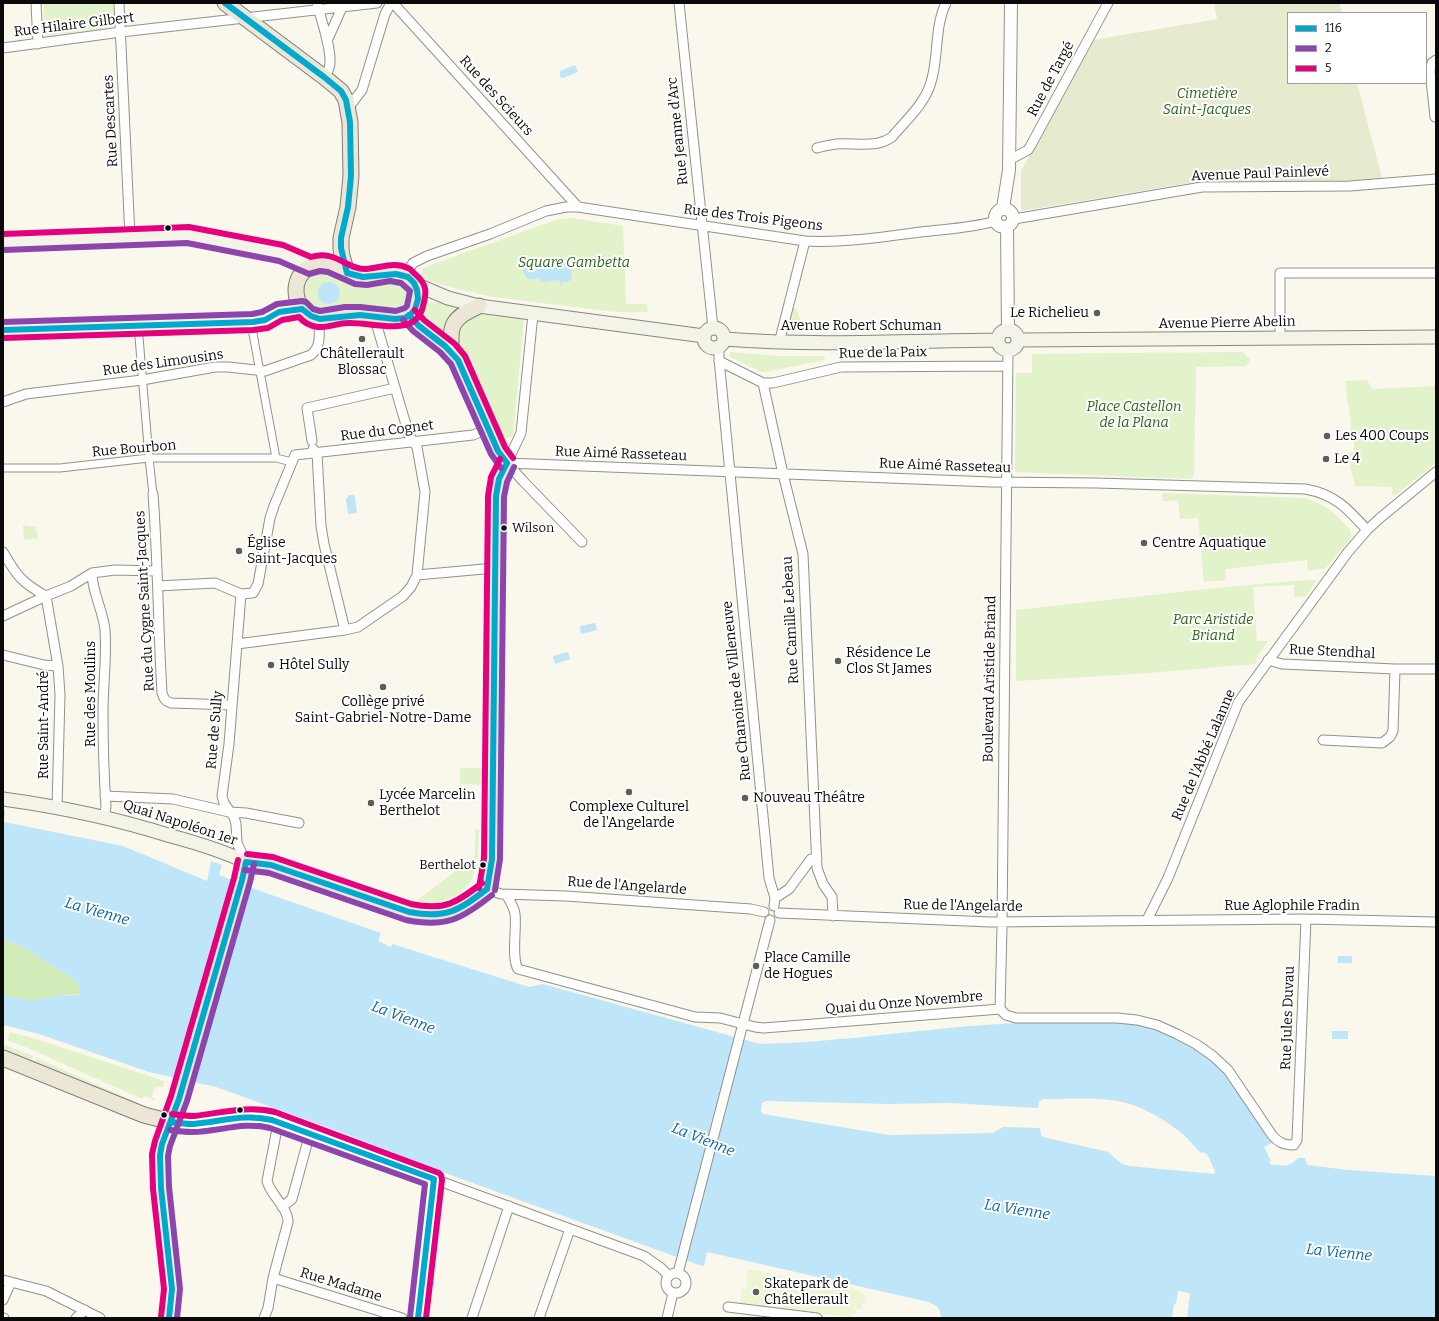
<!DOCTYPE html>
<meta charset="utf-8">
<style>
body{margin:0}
#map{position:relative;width:1439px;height:1321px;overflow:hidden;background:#faf7ed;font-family:Bitter,serif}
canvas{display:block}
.frame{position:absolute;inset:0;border:4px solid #0a0a0a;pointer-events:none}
.legend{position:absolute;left:1287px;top:12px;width:140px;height:72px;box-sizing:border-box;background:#fff;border:1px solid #9d9d9d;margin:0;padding:5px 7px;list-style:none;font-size:12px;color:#0a0a0a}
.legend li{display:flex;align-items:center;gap:8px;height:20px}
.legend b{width:20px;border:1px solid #9d9d9d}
</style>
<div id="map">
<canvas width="1439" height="1321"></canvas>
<div class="frame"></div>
<ul class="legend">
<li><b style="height:5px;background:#00a9ce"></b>116</li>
<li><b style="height:5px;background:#8e44ad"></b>2</li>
<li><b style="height:5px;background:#e5007d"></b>5</li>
</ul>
</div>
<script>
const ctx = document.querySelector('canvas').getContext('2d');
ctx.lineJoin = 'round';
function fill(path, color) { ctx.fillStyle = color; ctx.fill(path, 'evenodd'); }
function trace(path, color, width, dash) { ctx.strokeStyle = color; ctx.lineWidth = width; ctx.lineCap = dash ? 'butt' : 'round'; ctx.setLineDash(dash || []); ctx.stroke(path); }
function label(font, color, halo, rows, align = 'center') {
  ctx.font = font + ' Bitter,serif'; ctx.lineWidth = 4; ctx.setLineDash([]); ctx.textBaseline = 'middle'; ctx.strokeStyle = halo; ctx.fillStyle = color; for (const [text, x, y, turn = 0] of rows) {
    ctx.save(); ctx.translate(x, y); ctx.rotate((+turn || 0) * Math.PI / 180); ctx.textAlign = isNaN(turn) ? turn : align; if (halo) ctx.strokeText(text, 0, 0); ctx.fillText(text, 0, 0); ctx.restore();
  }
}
fill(new Path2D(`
 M 43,3 L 113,3 L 114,22 L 107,23 L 107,28 L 45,36 Z
 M 572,218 L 623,226 L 626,304 L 647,304 L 648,312 L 616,312 L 493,297 L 453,288 L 429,281 L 422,276 L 421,273 L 423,268 L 558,219 Z
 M 323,269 L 396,279 C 414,285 417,302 400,313 L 318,311 C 294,299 300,276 323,269 Z
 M 443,301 L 468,306 L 449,341 L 422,319 C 420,304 431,302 443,301 Z
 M 791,307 L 796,309 L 801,321 L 807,329 L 785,329 Z
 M 483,311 L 524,319 L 513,437 L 502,438 L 458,339 L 457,326 Z
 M 730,352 L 777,356 L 824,356 L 825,360 L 765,372 L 762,372 L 730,357 Z
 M 1243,352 L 1250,359 L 1249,363 L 1245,366 L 1196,367 L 1194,475 L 1190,479 L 1015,472 L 1016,373 L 1032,373 L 1032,354 Z
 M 1367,380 L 1373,389 L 1436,386 L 1436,463 L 1396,495 L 1392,495 L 1392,487 L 1355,486 L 1350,466 L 1350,452 L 1354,452 L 1354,437 L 1350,437 L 1351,422 L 1348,403 L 1347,403 L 1346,381 Z
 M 1162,493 L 1304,498 C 1328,505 1334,513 1351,531 L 1351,538 L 1326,568 L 1308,571 L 1307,560 L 1225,569 L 1226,580 L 1204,582 L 1198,518 L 1180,519 L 1178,500 L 1163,501 Z
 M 23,525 L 36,527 L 38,538 L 26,540 L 24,539 Z
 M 1317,580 L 1306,596 L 1294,597 L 1294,585 L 1253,587 L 1257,641 L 1268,641 L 1255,660 L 1257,662 L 1255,664 L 1136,674 L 1016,681 L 1016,610 L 1225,587 L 1293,581 Z
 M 460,768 L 483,768 L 482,785 L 460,784 Z
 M 475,830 L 479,830 C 478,863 480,889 443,901 C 435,904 424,907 416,903 L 416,901 L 475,856 Z
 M 10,1032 L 36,1039 L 164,1081 L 163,1087 L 157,1087 L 153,1090 L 152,1097 L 156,1101 L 144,1096 L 142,1099 L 26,1047 L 7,1040 Z
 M 3,1044 L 33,1056 L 31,1062 L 3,1051 Z
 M 37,1058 L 140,1104 L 139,1105 L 35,1063 Z`), '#e2f2ca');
fill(new Path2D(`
 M 3,939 L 24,948 L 72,978 L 79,986 L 82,994 L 68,995 L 31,1001 L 3,995 Z`), '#d2eab7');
fill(new Path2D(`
 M 1214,3 L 1339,3 L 1342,13 L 1288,13 L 1288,83 L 1357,83 L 1382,178 L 1355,182 L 1202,181 L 1021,211 L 1021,171 L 1094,40 L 1217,19 Z`), '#e6ebcf');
fill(new Path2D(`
 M 748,1269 L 833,1287 L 858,1290 L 861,1291 L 861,1293 L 865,1295 L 866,1302 L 862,1304 L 862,1309 L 857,1309 L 855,1314 L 852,1314 L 851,1317 L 740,1303 L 741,1289 L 746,1289 Z`), '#edf5d4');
fill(new Path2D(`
 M 575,65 L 578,72 L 563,78 L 560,77 L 560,71 Z
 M 551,258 C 567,259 574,264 571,280 L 567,282 L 562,282 L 561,287 L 560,281 L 556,280 L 544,282 L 536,278 C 527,282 524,277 523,268 L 528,264 Z
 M318 293a11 11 0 1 1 22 0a11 11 0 1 1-22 0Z
 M 349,495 L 353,495 L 355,497 L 357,513 L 348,514 L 346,499 Z
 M 595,623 L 597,630 L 581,634 L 580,626 Z
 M 568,652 L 570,659 L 555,664 L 553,656 Z
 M 3,811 L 5,811 L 4,822 L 123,846 L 207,881 L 211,861 L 222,865 L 219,875 L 263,892 L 381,933 L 378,941 L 391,947 L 392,944 L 529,987 L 543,984 L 760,1044 C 864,1042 968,1020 1073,1022 C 1091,1023 1112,1021 1130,1023 C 1153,1027 1177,1038 1197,1050 C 1231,1070 1251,1110 1272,1143 L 1264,1147 L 1271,1161 L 1269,1162 L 1271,1165 C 1283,1165 1289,1168 1298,1158 L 1305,1158 L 1307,1165 L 1348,1170 L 1436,1176 L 1436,1318 L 1187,1318 L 1190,1293 L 1178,1291 L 1176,1303 L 1174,1304 L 1172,1318 L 942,1318 L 938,1307 L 929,1302 L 707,1252 L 704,1266 L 699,1265 L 456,1177 L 338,1131 L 216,1087 L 149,1072 L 39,1034 L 3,1025 L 3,995 L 31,1001 L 55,996 L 77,995 L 81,994 L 79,986 L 72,978 L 24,948 L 3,939 ZM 1044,1099 C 1068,1099 1094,1097 1118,1101 C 1140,1105 1162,1118 1179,1131 C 1187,1137 1194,1146 1201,1153 L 1204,1152 L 1207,1154 L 1215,1171 L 1214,1174 L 1129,1166 L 1122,1164 L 1108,1152 L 1043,1137 L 1041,1135 L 1040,1128 L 1003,1127 L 993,1133 L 889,1135 L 763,1114 L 761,1112 L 762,1103 L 766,1101 L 889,1104 L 950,1103 L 1038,1108 L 1039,1101 Z
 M 1338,956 L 1352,956 L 1352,963 L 1338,963 Z
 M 1332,1031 L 1348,1031 L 1348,1039 L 1332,1039 Z`), '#bfe5f8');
const pedestrian = new Path2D(`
 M 253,322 L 253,334 L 276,458
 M 138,325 L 149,458 L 153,494
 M 3,468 L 60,468 L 149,458 L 276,458 L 292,462`);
const minor = new Path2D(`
 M 36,3 L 38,44
 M 119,3 L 130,237
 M 317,3 C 321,20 331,46 330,63 C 330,68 327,73 324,77
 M 393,3 L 578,207
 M 679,3 L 713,328
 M 327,41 L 344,3
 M 3,48 L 121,32 L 377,3
 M 348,108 L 362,90 L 385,14 L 391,3
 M 1435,117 L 1430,71 L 1432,63 L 1436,60
 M 817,148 C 823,146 830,145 836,144 C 855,142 875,149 892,137 C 906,120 925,104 931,82 C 939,57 934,28 946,3
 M 1009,160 L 1028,150 L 1031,145 L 1108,3
 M 1014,219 L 1202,187 L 1350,186 L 1436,179
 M 405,275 L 413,263 L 427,256 L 490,234 L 546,211 L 566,207 L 578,207 L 805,241 C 844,243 882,237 921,232 C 946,229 972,228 996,221
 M 1280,339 L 1280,273 L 1436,273
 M 779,343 L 805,241
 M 719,346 L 719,359 L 769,878 L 775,898 L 774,906
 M 719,361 L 763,383 L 773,383 L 841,367 L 1008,366
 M 763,383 L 783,474 L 803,554 L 817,868 L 823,884 L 832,897 L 833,916
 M 3,402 L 26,394 L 142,380 L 215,367 L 228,367 L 265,371 L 311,355 C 322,346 319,332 319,319
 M 312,441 L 307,408 L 395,388
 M 313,449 L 317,453 L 321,526 L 324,544 L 345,630
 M 507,463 L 991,482 L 1096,483 L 1305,489 C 1335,494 1348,509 1367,530
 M 507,463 L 521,433 L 533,314
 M 507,463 L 523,481 L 582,542
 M 153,494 C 158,560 158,627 162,693 C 164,699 165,701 171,703 L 231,705
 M 3,552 C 16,575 22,583 46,596
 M 92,573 C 92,592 103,610 105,630 C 107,657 103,685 103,712 C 103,744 104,776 106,807 L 104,817
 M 417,575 L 495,568
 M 158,586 L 215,583 L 241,594 L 253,593 L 258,584 L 270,518 L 274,506 L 295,455 L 473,435 L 488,429
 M 241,594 L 229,744 L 222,796 L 224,803 L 234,817 L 236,824 L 237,843 L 246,862
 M 46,596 L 58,666 L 60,695 L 57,807
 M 3,616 L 46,596 L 71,586 L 92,573 L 115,570 L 157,571
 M 237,644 L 345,630 L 358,627 L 403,596 L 411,587 L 417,575 L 425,492 L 417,447 L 409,435 L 374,316
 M 3,655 L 44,665 L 58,666
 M 1268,660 L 1282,664 L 1395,669 L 1436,669
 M 1323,740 L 1382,743 L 1390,737 L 1393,731 L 1395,669
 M 105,796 L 173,799 L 229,812 L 246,813 L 299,823
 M 487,889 L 501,894 L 566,896 L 751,909 L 764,912
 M 506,894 C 510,901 514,907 515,914 C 517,928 511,958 518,969 L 695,1017 L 720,1018 L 755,1027 L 764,1028 L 1000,1009 L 1006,1015 L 1016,1018 L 1117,1018 L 1137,1020 L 1157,1025 L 1177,1034 L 1196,1044 L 1213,1056 L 1228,1070 L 1272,1135 C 1279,1143 1284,1145 1294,1145 L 1297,1140 L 1306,919
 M 775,898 L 789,889 L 811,859 L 817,859
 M 779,913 L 990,922 L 1306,919 L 1436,922
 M 1147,920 L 1168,878 L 1238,703 L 1242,697 L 1348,552 L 1367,530 L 1380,518 L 1436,472
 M 1000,1009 L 1002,927 L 1008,350
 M 434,1179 L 644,1256 L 661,1268 L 669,1276
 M 282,1207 L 292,1199 L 310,1133
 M666 1283a10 10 0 1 1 20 0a10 10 0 1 1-20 0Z
 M 678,1273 L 770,920
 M 273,1278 L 402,1318
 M 3,1280 L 46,1291 L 100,1318
 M 3,1300 L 11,1282
 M 728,1307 L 817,1318
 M 3,1318 L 4,1318
 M 76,1318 L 85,1310
 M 264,1318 L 268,1308 L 273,1278 L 288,1222 C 288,1207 271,1196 267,1181 L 276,1134 L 281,1123
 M 472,1318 L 509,1206
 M 539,1318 L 570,1229
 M 667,1318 L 673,1293`);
const tertiary = new Path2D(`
 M 1003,208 L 1009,170 L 1011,3
 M995 218a9 9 0 1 1 18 0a9 9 0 1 1-18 0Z
 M 1007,227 L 1008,331
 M 171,1122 L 192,1124 L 247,1117 L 260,1117 L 272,1120 L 434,1179 L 418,1318`);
const secondary = new Path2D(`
 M 3,242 L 188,235 L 281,253 L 311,266
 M 415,284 L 448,298 L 479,306 L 704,336
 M704 338a10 10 0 1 1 20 0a10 10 0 1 1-20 0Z
 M 3,330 L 253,322 L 265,320 L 279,312 L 302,309
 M998 340a10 10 0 1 1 20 0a10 10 0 1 1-20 0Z
 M 724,339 C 815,346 907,341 998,340
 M 1018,340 L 1436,337
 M 3,799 C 62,807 114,818 171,836 C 197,843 221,850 246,862
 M 169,1318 L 172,1289 L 160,1165 L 162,1144 L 171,1122`);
const primary = new Path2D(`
 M 225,3 L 324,77 L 341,91 L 346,100 L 350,122 L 351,176 L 348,207 L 341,238 L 341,248 L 342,256 L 347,273
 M 319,263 C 323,263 328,263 331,265 C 343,268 352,277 365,277 C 379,278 391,269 405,275 C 423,282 423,312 404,318 C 393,322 379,316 368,315 C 356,315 345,315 334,317 C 330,317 324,320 319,319 C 297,317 289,286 303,272 C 308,267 313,265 319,263 Z
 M 452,352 C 448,324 454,317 479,306
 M 3,1058 L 144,1115 L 171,1122 L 179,1099 L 242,880 L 246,862 L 271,865 L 284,869 L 409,912 C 446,921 459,911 487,889 L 492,859 L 496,496 L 499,479 L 507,463 L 498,451 L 458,360 C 448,345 434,338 420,327 C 416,324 413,319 409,315`);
trace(pedestrian, '#92918c', 9);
trace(minor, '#92918c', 11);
trace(tertiary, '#92918c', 14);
trace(secondary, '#898783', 15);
trace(primary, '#7f7e7a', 17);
trace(pedestrian, '#fefefc', 7);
trace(minor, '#fefefc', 9);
trace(tertiary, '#fefefc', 12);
trace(secondary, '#f4f3e7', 13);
trace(primary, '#ece6d6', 15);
trace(new Path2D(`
 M 225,3 L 324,77 L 341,91 L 346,100 L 350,122 L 351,176 L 348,207 L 341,238 L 341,248 L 347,273 L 363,277 L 396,274 L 408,277 L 414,283 L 417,290 L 418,299 L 415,309 L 411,314 L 405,318 L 395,319 L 360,315 L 320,319 L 311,316 L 302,309
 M 409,315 L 419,326 L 445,346 L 458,360 L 498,451 L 507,463
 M 3,330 L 253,322 L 265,320 L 279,312 L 302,309
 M 246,862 L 271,865 L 409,912 C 446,919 458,911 487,889
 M 487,889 L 492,859 L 496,496 L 499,479 L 507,463
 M 171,1122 C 178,1123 186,1124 193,1124 C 220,1122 245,1113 272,1120 L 434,1179 L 418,1318
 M 169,1318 L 172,1289 L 161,1188 L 160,1155 L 162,1144 L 179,1099 L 242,880 L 246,862`), '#00a9ce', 6);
trace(new Path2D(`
 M 403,320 L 413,331 L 440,352 L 451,364 L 491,454 L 501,468
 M 3,322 L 252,314 L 262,312 L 277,304 L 302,301 L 306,302 L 313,309 L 320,311 L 345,307 L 360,307 L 396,311 L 405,308 L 407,306 L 410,291 L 401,283 L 390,281 L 367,285 L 355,284 L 328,272 L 320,271 L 309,274 L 279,261 L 187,243 L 3,250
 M 245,870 L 269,873 L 406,920 C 446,928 462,919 492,895
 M 495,890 L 500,859 L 504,497 L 507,482 L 514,467
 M 170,1130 C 177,1131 185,1132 192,1132 C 218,1132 243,1121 270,1128 L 425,1184 L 410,1317
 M 177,1318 L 180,1289 L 169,1187 L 168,1156 L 170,1146 L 187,1101 L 250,882 L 254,864`), '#8e44ad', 6);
trace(new Path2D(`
 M 3,234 L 189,227 L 283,245 L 311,257 C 335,249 347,270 366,269 C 380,268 395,261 408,268 C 411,269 413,272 415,274 C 427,284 427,292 423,306 C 422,312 419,317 414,321 C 399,332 366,322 348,323 C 338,323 327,328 318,327 C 310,326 304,323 299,317 L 282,320 L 268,328 L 253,330 L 3,338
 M 415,310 L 424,320 L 455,344 L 465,356 L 505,447 L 513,458
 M 247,854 L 273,857 L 411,904 C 445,911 456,903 482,883
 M 479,888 L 484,858 L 488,496 L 491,477 L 500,459
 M 172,1114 C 179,1115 187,1116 194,1116 C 221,1113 248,1105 275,1112 L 439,1173 L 441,1175 L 442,1180 L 426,1318
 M 161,1317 L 164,1289 L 153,1189 L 152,1154 L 155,1141 L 171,1096 L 234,878 L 238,860`), '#e5007d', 6);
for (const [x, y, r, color] of [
 [168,228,3.5,"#0a0a0a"],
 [1097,313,4,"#5e5d59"],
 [362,339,4,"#5e5d59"],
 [1327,436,4,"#5e5d59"],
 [1326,459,4,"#5e5d59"],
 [504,528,3.5,"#0a0a0a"],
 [1144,543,4,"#5e5d59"],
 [239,551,4,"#5e5d59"],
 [838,661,4,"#5e5d59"],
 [271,665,4,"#5e5d59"],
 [383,687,4,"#5e5d59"],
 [629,792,4,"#5e5d59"],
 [745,798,4,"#5e5d59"],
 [371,803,4,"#5e5d59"],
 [483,865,3.5,"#0a0a0a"],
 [756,966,4,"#5e5d59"],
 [240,1110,3.5,"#0a0a0a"],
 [164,1115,3.5,"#0a0a0a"],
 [756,1292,4,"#5e5d59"]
]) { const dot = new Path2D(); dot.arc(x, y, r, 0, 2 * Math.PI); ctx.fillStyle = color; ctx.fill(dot); trace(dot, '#fff', 1.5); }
label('13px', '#0a0a0a', '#fff', [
 ["Wilson",512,528],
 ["Berthelot",476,865,"right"]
], 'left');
label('14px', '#0a0a0a', '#fff', [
 ["Rue Hilaire Gilbert",74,25,-7],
 ["Rue de Targé",1051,79,-62],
 ["Rue des Scieurs",496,96,48],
 ["Rue Descartes",111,121,-93],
 ["Rue Jeanne d'Arc",678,131,-96],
 ["Avenue Paul Painlevé",1260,174,-2],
 ["Rue des Trois Pigeons",753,218,7],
 ["Avenue Pierre Abelin",1227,323,-1],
 ["Avenue Robert Schuman",861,326],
 ["Rue de la Paix",883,353,-1],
 ["Rue des Limousins",163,363,-8],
 ["Rue du Cognet",387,431,-7],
 ["Rue Bourbon",134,449,-5],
 ["Rue Aimé Rasseteau",621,454,2],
 ["Rue Aimé Rasseteau",945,466,2],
 ["Rue du Cygne Saint-Jacques",145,601,-93],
 ["Rue Camille Lebeau",791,620,-93],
 ["Rue Stendhal",1332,652,3],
 ["Boulevard Aristide Briand",990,679,-89],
 ["Rue Chanoine de Villeneuve",737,691,-96],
 ["Rue des Moulins",91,694,-90],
 ["Rue Saint-André",44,725,-90],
 ["Rue de Sully",215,730,-85],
 ["Rue de l'Abbé Lalanne",1204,755,-67],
 ["Quai Napoléon 1er",180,823,18],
 ["Rue de l'Angelarde",627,886,4],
 ["Rue de l'Angelarde",963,906,1],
 ["Rue Aglophile Fradin",1292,906],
 ["Quai du Onze Novembre",904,1003,-5],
 ["Rue Jules Duvau",1288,1018,-88],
 ["Rue Madame",341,1285,17]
]);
label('italic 14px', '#276715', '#fff', [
 ["Cimetière",1207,94],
 ["Saint-Jacques",1207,110],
 ["Square Gambetta",574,263],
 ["Place Castellon",1134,407],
 ["de la Plana",1134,423],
 ["Parc Aristide",1213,620],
 ["Briand",1213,636]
]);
label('14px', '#0a0a0a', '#fff', [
 ["Le Richelieu",1089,313,"right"],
 ["Châtellerault",362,354,"center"],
 ["Blossac",362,370,"center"],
 ["Les 400 Coups",1335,436],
 ["Le 4",1334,459],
 ["Église",247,543],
 ["Saint-Jacques",247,559],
 ["Centre Aquatique",1152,543],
 ["Résidence Le",846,653],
 ["Clos St James",846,669],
 ["Hôtel Sully",279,665],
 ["Collège privé",383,702,"center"],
 ["Saint-Gabriel-Notre-Dame",383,718,"center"],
 ["Lycée Marcelin",379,795],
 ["Berthelot",379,811],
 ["Nouveau Théâtre",753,798],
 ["Complexe Culturel",629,807,"center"],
 ["de l'Angelarde",629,823,"center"],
 ["Place Camille",764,958],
 ["de Hogues",764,974],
 ["Skatepark de",764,1284],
 ["Châtellerault",764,1300]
], 'left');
label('italic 15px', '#0964a7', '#fff', [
 ["La Vienne",97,912,16],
 ["La Vienne",403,1018,21],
 ["La Vienne",703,1140,22],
 ["La Vienne",1017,1210,9],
 ["La Vienne",1339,1253,6]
]);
</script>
